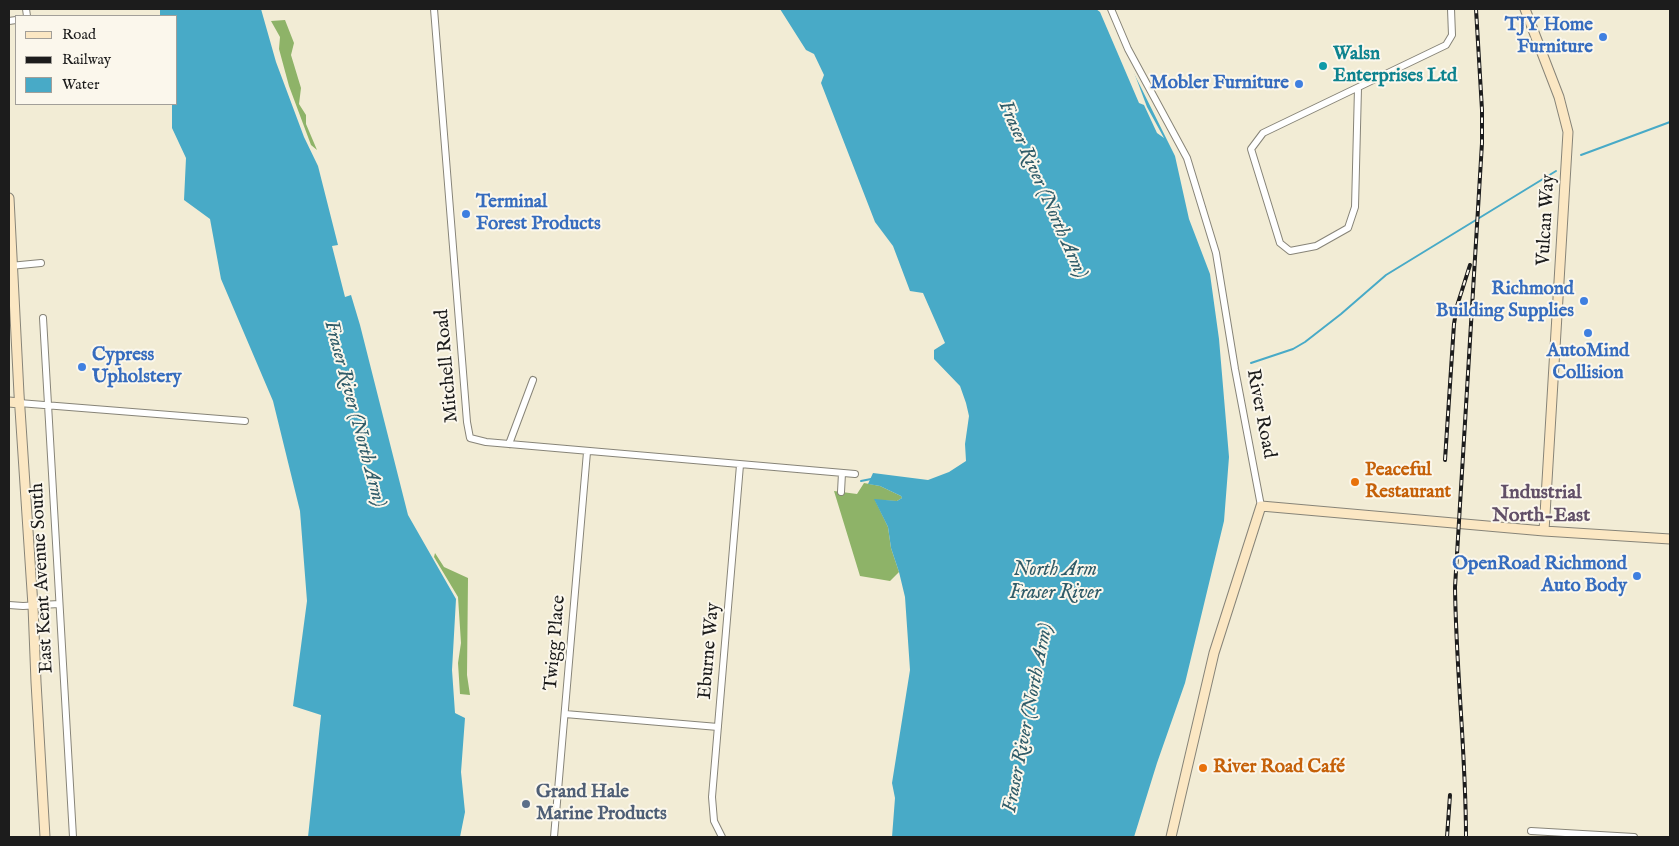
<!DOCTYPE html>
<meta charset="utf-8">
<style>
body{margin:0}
#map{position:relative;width:1679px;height:846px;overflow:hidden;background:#f2ecd5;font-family:"IM FELL English",serif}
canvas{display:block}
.frame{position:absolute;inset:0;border:10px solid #1c1c1c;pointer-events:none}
.legend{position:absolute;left:15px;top:15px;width:162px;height:90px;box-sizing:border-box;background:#fbf7ec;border:1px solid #a29f99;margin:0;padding:6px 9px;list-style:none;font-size:15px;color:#1c1c1c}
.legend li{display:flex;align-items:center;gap:10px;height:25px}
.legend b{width:25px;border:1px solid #a29f99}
</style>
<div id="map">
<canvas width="1679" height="846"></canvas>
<div class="frame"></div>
<ul class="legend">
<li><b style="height:6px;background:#fbe7c3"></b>Road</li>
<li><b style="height:6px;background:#1c1c1c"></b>Railway</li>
<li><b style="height:14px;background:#48aac7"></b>Water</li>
</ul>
</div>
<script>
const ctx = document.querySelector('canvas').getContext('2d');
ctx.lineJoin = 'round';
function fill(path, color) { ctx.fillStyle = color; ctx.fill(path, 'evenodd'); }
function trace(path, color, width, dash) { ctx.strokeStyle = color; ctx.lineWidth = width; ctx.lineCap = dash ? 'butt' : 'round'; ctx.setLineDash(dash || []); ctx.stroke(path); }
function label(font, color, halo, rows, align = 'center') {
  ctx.font = font + ' "IM FELL English",serif'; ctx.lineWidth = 4; ctx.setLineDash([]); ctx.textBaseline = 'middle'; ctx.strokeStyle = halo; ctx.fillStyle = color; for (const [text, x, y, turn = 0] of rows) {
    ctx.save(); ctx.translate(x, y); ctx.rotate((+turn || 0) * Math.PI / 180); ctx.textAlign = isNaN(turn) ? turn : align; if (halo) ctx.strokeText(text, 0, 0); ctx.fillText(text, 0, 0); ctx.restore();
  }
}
fill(new Path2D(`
 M 285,20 L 294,43 L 291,55 L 301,88 L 299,104 L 306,115 L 306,124 L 317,150 L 311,145 L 289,86 L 279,49 L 280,37 L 271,21 Z
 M 864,483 L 880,486 L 901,496 L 902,498 L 897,501 L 875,500 L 888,527 L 891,548 L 899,572 L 890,581 L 860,576 L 834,491 L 857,494 Z
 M 435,553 L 444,567 L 468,578 L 467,675 L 470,695 L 460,694 L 458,663 L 461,643 L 458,597 L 434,557 Z`), '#8eb368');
fill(new Path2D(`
 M 160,9 L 261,9 L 276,62 L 304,137 L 318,166 L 338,245 L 332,246 L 345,297 L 351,295 L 360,325 L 408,515 L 456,599 L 452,670 L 455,713 L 465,718 L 461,772 L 465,812 L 460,837 L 308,837 L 321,715 L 293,706 L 307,601 L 300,511 L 273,401 L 221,279 L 210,219 L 184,200 L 186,158 L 172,128 L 172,104 L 176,104 L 176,16 L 160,16 Z
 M 780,9 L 1102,9 L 1175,156 L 1189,219 L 1210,274 L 1219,339 L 1229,457 L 1224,521 L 1185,683 L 1157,763 L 1134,837 L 892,837 L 895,798 L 892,783 L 910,670 L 905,597 L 899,572 L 891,548 L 888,527 L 874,499 L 897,501 L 902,498 L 901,496 L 880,486 L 868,484 L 873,473 L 928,480 L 949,472 L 966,461 L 965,444 L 969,416 L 966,403 L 960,386 L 934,359 L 934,350 L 945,343 L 923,293 L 910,291 L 893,246 L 875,222 L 821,83 L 824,75 L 814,54 L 806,50 Z`), '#48aac7');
fill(new Path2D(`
 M 1096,9 L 1105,9 L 1129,59 L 1147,107 L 1164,138 L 1157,133 L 1144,105 L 1139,103 L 1100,12 Z`), '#f2ecd5');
trace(new Path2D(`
 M 1581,155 L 1670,122
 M 1251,363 L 1293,349 L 1305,342 L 1341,314 L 1386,275 L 1556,171
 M 861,481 L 871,479`), '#48aac7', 2);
const street = new Path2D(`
 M 26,9 L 27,16
 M 434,9 L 467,422 L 470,438 L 486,442 L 855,474
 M 1111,9 L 1128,49 L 1187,158 L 1216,253 L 1235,369 L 1261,506
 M 9,21 L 16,20
 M 1358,88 L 1355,207 L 1348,228 L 1316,246 L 1290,251 L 1280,243 L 1251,149 L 1263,133 L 1446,45 L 1452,35 L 1451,9
 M 10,266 L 41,263
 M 43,318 L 73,837
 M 19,403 L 245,421
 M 509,444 L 533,380
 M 841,492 L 842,473
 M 9,605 L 23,606 L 59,604
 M 565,714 L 718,727
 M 1531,831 L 1634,837
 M 554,837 L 587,452
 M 722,837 L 714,821 L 712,797 L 740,465`);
const secondary = new Path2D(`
 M 1525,9 L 1559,97 L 1568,132 L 1544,531
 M 9,198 L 19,394 L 33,606 L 36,682 L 45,837
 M 9,402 L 19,403
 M 1171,837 L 1214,653 L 1261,506 L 1544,531 L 1670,539`);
trace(street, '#878478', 8);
trace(secondary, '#878478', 11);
trace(street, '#fff', 6);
trace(secondary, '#fbe7c3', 9);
const rail = new Path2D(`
 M 1445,460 L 1454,324 L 1457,306 L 1470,265
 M 1447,837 L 1450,795
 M 1466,837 C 1466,754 1456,670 1455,587 L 1482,143 L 1482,110 L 1476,9`);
trace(rail, '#1c1c1c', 4);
trace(rail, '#fbf7ec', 2, [5.5]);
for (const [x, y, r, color] of [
 [1603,37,5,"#3f7fe0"],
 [1323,66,5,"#0f9aa8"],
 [1299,84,5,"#3f7fe0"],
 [466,214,5,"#3f7fe0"],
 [1584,301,5,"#3f7fe0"],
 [1588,333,5,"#3f7fe0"],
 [82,367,5,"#3f7fe0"],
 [1355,482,5,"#e8710a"],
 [1637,576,5,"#3f7fe0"],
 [1203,768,5,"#e8710a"],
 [526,804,5,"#5c6f8a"]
]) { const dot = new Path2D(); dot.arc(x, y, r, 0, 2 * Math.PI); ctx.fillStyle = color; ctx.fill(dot); trace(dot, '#fbf7ec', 2); }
label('bold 19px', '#366cbe', '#fbf7ec', [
 ["TJY Home",1593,26],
 ["Furniture",1593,48],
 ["Mobler Furniture",1289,84],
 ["Terminal",476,203,"left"],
 ["Forest Products",476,225,"left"],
 ["Richmond",1574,290],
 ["Building Supplies",1574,312],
 ["AutoMind",1588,352,"center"],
 ["Collision",1588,374,"center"],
 ["Cypress",92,356,"left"],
 ["Upholstery",92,378,"left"],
 ["OpenRoad Richmond",1627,565],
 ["Auto Body",1627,587]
], 'right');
label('bold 19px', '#0d838f', '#fbf7ec', [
 ["Walsn",1333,55],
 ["Enterprises Ltd",1333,77]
], 'left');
label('19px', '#1c1c1c', '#fbf7ec', [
 ["Vulcan Way",1547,220,-87],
 ["Mitchell Road",448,366,-95],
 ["River Road",1260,414,79],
 ["East Kent Avenue South",43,578,-93],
 ["Twigg Place",556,643,-85],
 ["Eburne Way",710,651,-85]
]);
label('bold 19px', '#c56008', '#fbf7ec', [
 ["Peaceful",1365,471],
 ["Restaurant",1365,493],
 ["River Road Café",1213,768]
], 'left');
label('bold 19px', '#4e5e75', '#fbf7ec', [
 ["Grand Hale",536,793],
 ["Marine Products",536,815]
], 'left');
label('italic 20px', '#305c69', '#fbf7ec', [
 ["Fraser River (North Arm)",1042,190,66],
 ["Fraser River (North Arm)",354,414,75],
 ["North Arm",1055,571],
 ["Fraser River",1055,594],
 ["Fraser River (North Arm)",1029,718,-79]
]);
label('bold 20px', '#614f67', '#fbf7ec', [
 ["Industrial",1541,494],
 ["North-East",1541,517]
]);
</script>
